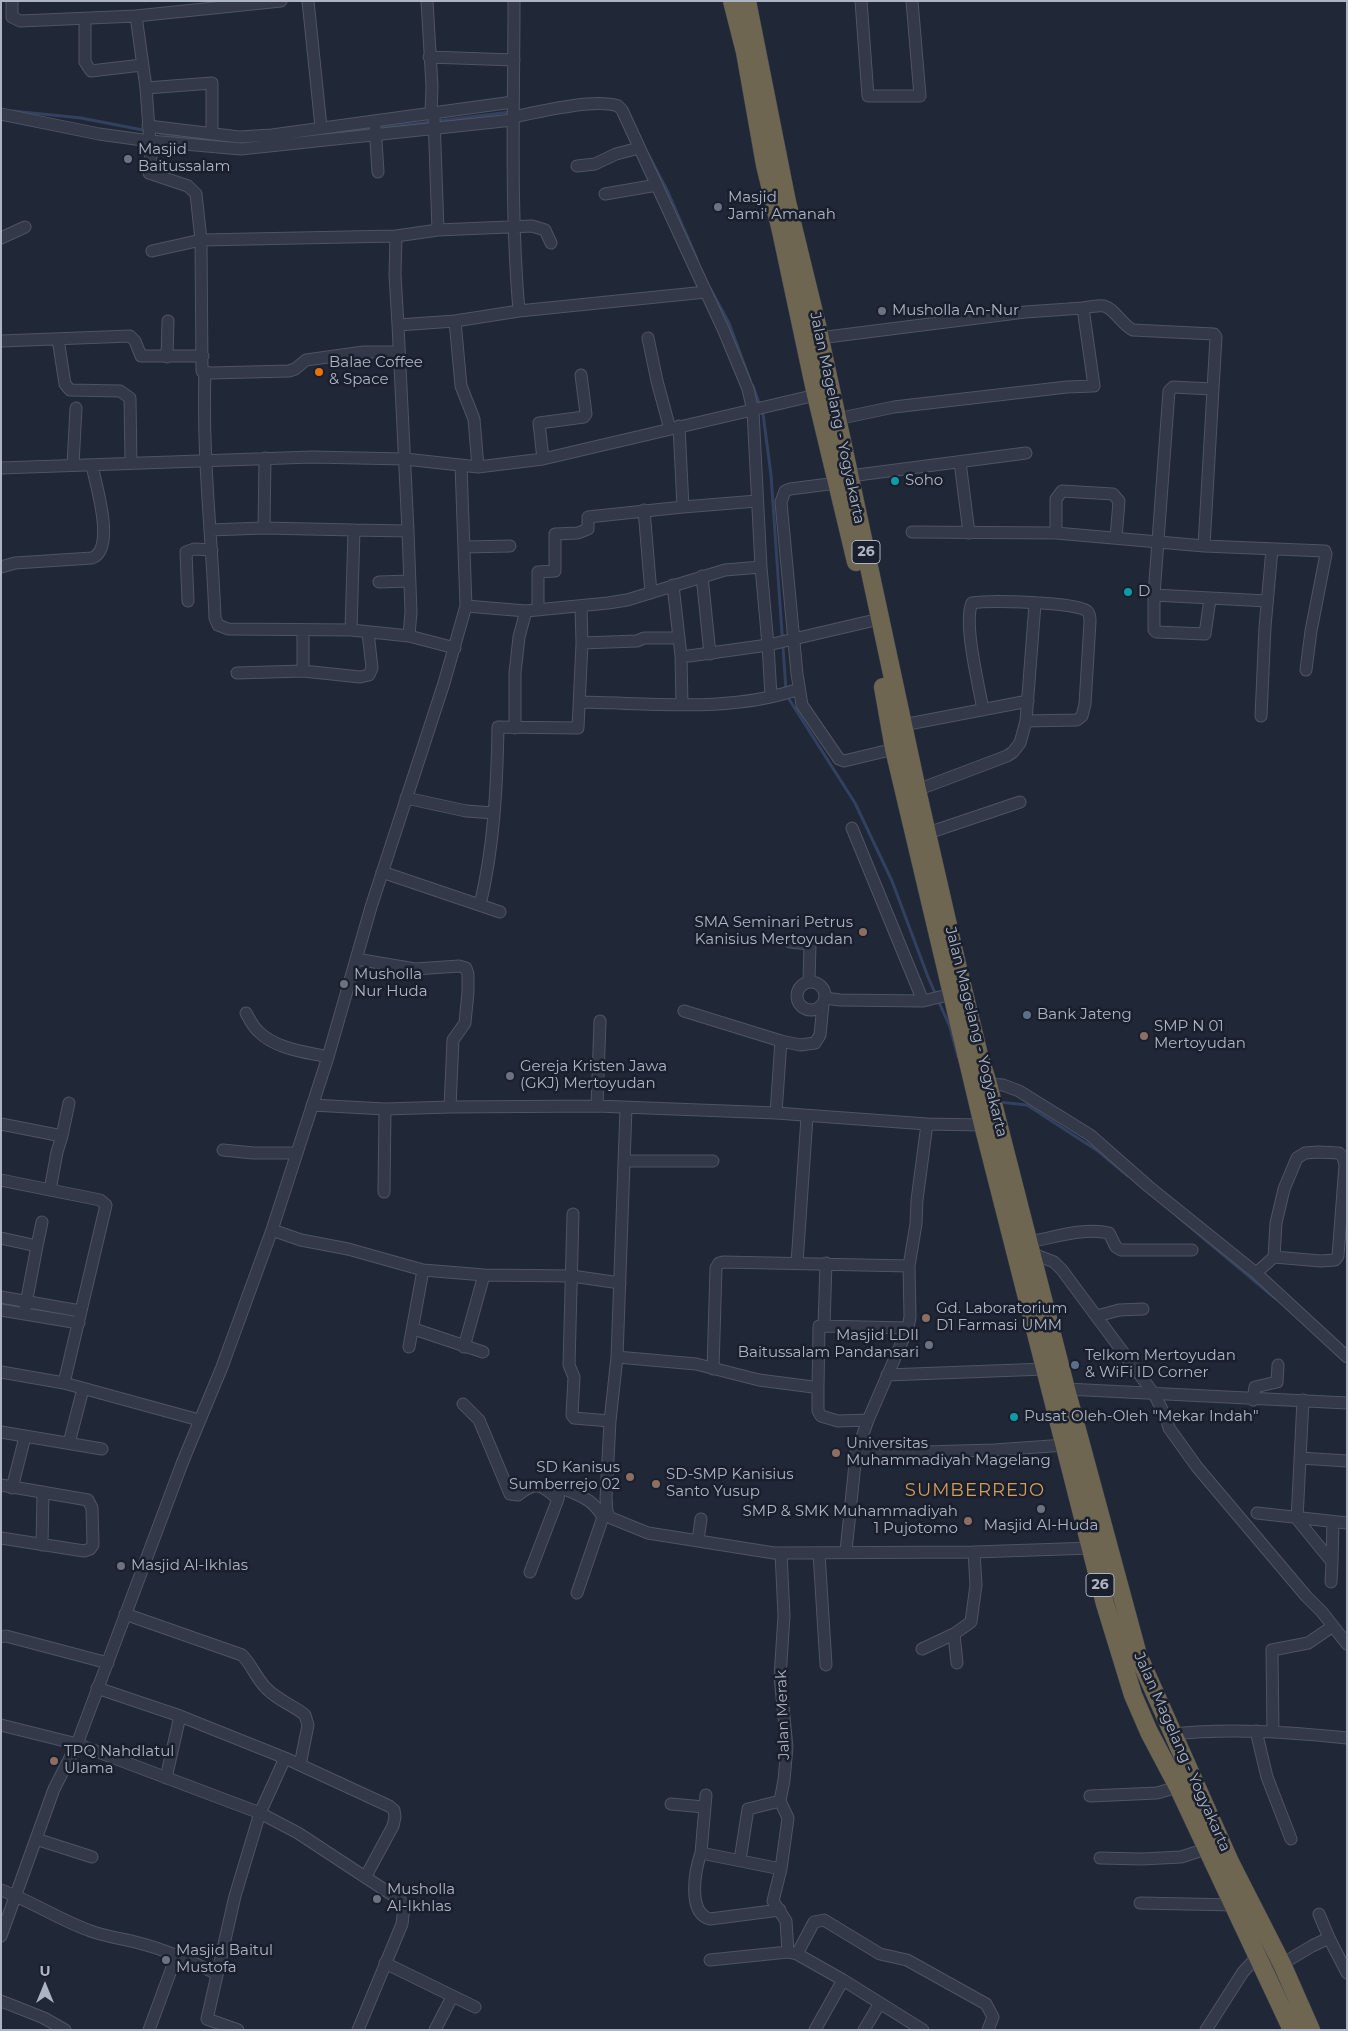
<!DOCTYPE html>
<style>
body{margin:0}
#map{position:relative;width:1348px;height:2031px;overflow:hidden;background:#202737;font-family:Montserrat,sans-serif}
canvas{display:block}
.frame{position:absolute;inset:0;border:2px solid #adb4c4;pointer-events:none}
.north{position:absolute;left:20px;top:1961px;width:50px;height:50px;-webkit-text-stroke:4px #191f2c;paint-order:stroke;rotate:0deg;font-size:14px;font-weight:700;line-height:20px;text-align:center;color:#adb4c4}
.north::after{content:'';display:block;margin:auto;width:18px;height:22px;background:#adb4c4;clip-path:polygon(50% 0,100% 100%,50% 72%,0 100%)}
</style>
<div id="map">
<canvas width="1348" height="2031"></canvas>
<div class="frame"></div>
<div class="north">U</div>
</div>
<script>
const ctx = document.querySelector('canvas').getContext('2d');
ctx.lineJoin = 'round';
function trace(path, color, width, dash) { ctx.strokeStyle = color; ctx.lineWidth = width; ctx.lineCap = dash ? 'butt' : 'round'; ctx.setLineDash(dash || []); ctx.stroke(path); }
function label(font, color, halo, rows, align = 'center') {
  ctx.font = font + ' Montserrat,sans-serif'; ctx.lineWidth = 5; ctx.setLineDash([]); ctx.textBaseline = 'middle'; ctx.strokeStyle = halo; ctx.fillStyle = color; for (const [text, x, y, turn = 0] of rows) {
    ctx.save(); ctx.translate(x, y); ctx.rotate((+turn || 0) * Math.PI / 180); ctx.textAlign = isNaN(turn) ? turn : align; if (halo) ctx.strokeText(text, 0, 0); ctx.fillText(text, 0, 0); ctx.restore();
  }
}
trace(new Path2D(`
 M 13,111 L 81,118 L 148,131
 M 437,121 L 510,112
 M 362,130 L 431,122
 M 159,133 L 187,138 L 229,141
 M 648,154 L 668,192 L 697,259
 M 710,288 L 729,323 L 750,380
 M 753,386 L 763,414 L 771,475 L 786,690
 M 787,696 L 855,803 L 892,881 L 928,977 L 950,1027 L 958,1057
 M 999,1102 L 1027,1105 L 1098,1151 L 1128,1176
 M 1177,1216 L 1276,1299`), '#33405f', 3);
const minor = new Path2D(`
 M 12,1 L 12,17 L 20,21 L 136,16 L 281,1
 M 308,1 L 321,127
 M 427,1 L 432,86 L 431,113 L 434,117 L 438,230
 M 514,1 C 514,105 510,208 519,311
 M 861,1 L 868,96 L 920,96 L 912,1
 M 136,16 L 146,88 L 151,156 L 148,168 L 149,173 L 188,186 L 196,194 L 201,240 L 202,371 L 211,373 L 289,371 L 295,369 L 306,360 L 364,352 L 399,352
 M 85,19 L 85,62 L 91,71 L 142,65
 M 429,57 L 514,60
 M 146,88 L 212,83 L 212,134
 M 1,114 L 99,134 L 150,141 L 241,149 L 513,120
 M 513,117 C 538,112 594,98 618,106 L 622,110 L 724,331 L 748,389 L 753,411 L 761,567 L 768,645 L 689,656
 M 148,126 L 239,137 L 272,135 L 513,102
 M 375,126 L 378,172
 M 577,166 L 595,164 L 616,154 L 639,148
 M 605,194 L 657,185
 M 396,236 L 395,275 L 398,325
 M 1,238 L 25,227
 M 152,251 L 201,240 L 396,236 L 438,230 L 532,226 L 545,230 L 551,243
 M 455,321 L 461,386 L 474,419 L 478,467
 M 648,338 L 657,381 L 670,429
 M 819,338 L 1025,312 L 1083,308
 M 58,339 L 65,384 L 70,390 L 120,391 L 130,398 L 131,463
 M 1,341 L 130,336 L 135,341 L 141,356 L 203,356
 M 167,357 L 168,321
 M 205,373 C 202,455 212,536 215,618 L 218,625 L 228,629 L 351,630 L 409,636 L 455,648
 M 1212,389 L 1173,387 L 1169,391 L 1154,595 L 1267,601
 M 837,419 L 894,407 L 1067,387 L 1094,386 L 1083,308 C 1089,307 1097,305 1104,306 C 1115,309 1122,325 1133,330 L 1214,334 L 1216,337 L 1204,546
 M 265,458 L 264,528 L 354,530
 M 543,459 L 539,423 L 584,417 L 586,414 L 581,375
 M 960,462 L 969,533
 M 73,465 L 76,408
 M 1,468 L 312,457 L 405,459 L 478,467 L 543,459 L 816,395
 M 850,476 L 1026,453
 M 837,483 L 790,489 L 785,491 L 781,502 L 797,674 L 802,705 L 839,759 L 844,761 L 894,749
 M 683,507 L 757,501
 M 644,510 L 651,593
 M 210,530 L 264,528
 M 408,531 L 398,325 L 455,321 L 519,311 L 706,292
 M 912,532 L 1056,533 L 1204,546 L 1325,551 L 1326,554 L 1311,631 L 1306,670
 M 1056,533 L 1056,499 L 1062,491 L 1113,494 L 1119,501 L 1116,538
 M 465,547 L 510,546
 M 1,567 L 15,563 L 92,558 C 116,549 96,485 92,466
 M 702,576 L 710,654
 M 379,582 L 409,581
 M 673,585 L 681,656 L 682,704
 M 1154,595 L 1154,630 L 1156,632 L 1205,634 L 1210,599
 M 188,601 L 186,552 L 194,549 L 212,550
 M 466,606 L 526,611 L 608,603 L 627,600 L 725,570 L 761,567
 M 538,610 L 538,572 L 555,571 L 555,534 L 578,533 L 588,529 L 588,517 L 683,507 L 679,426
 M 303,630 L 303,671
 M 351,630 L 354,530 L 408,531 L 411,612 L 409,636
 M 582,643 L 637,641 L 644,638 L 679,638
 M 237,673 L 303,671 L 360,677 L 369,675 L 372,668 L 368,632
 M 771,696 L 768,645 L 871,621
 M 580,702 C 652,703 730,713 799,689
 M 983,710 C 979,686 963,623 972,603 C 989,600 1075,602 1087,611 C 1090,614 1090,617 1090,622 L 1085,704 L 1082,716 L 1077,720 L 1026,721
 M 1261,716 L 1265,627 L 1272,549
 M 903,725 L 1028,701
 M 515,728 L 515,673 L 519,637 L 526,611
 M 917,790 L 1007,756 L 1013,752 L 1020,743 L 1026,721 L 1035,604
 M 406,798 L 466,811 L 494,813
 M 852,828 L 923,1001
 M 928,833 L 1020,802
 M 382,872 L 500,912
 M 480,905 C 494,847 497,786 498,727 L 578,728 L 582,643 L 581,607
 M 790,942 L 810,944 L 809,982
 M 356,959 L 415,969 L 459,966 L 466,968 L 468,974 L 468,992 L 465,1023 L 453,1040 L 450,1107
 M797 996a14 14 0 1 1 28 0a14 14 0 1 1-28 0Z
 M 825,998 L 840,1000 L 923,1001 L 952,994
 M 684,1011 L 781,1041 L 776,1113
 M 246,1013 C 250,1020 253,1027 259,1032 C 276,1049 306,1052 328,1057
 M 781,1041 L 800,1045 L 815,1043 L 820,1035 L 823,1004
 M 988,1084 L 1003,1085 L 1019,1091 L 1090,1135 L 1148,1186 L 1256,1273 L 1347,1357
 M 312,1105 L 385,1109 L 450,1107 L 597,1106 L 776,1113 L 927,1124 L 983,1125
 M 597,1106 L 600,1021
 M 626,1108 L 617,1357 L 610,1421 L 606,1498 L 607,1513 L 611,1518 L 648,1533 L 774,1553 L 974,1552 L 1092,1548
 M 1,1124 L 62,1136 L 57,1152 L 50,1190
 M 62,1136 L 69,1103
 M 223,1150 L 253,1153 L 296,1153
 M 1318,1152 L 1339,1153 L 1343,1157 L 1345,1165 L 1338,1256 L 1335,1260 L 1321,1261 L 1274,1257 L 1276,1223 L 1284,1189 L 1297,1158 L 1305,1153 Z
 M 625,1161 L 713,1161
 M 1,1180 L 100,1200 L 106,1205 L 64,1383 L 199,1420
 M 384,1192 L 385,1109
 M 573,1214 L 569,1365 L 574,1377 L 572,1415 L 574,1418 L 610,1421
 M 272,1230 L 301,1240 L 348,1249 L 423,1270 L 484,1275 L 572,1276 L 620,1283
 M 1,1238 L 37,1246 L 24,1314
 M 1028,1242 C 1053,1238 1084,1227 1109,1233 L 1116,1247 L 1121,1250 L 1192,1250
 M 37,1246 L 42,1222
 M 1031,1253 L 1054,1262 L 1062,1270 L 1154,1394 L 1166,1417 L 1169,1428 L 1197,1467 L 1306,1596 L 1322,1612 L 1347,1644
 M 797,1263 L 807,1117
 M 1256,1273 L 1274,1257
 M 1,1297 L 80,1311
 M 1,1310 L 79,1323
 M 1097,1316 L 1119,1310 L 1143,1309
 M 824,1326 L 826,1263
 M 414,1329 L 483,1352
 M 409,1347 L 423,1270
 M 464,1347 L 484,1275
 M 617,1357 L 696,1364 L 759,1380 L 813,1387 L 818,1389 L 818,1411 L 821,1416 L 838,1421 L 868,1420
 M 713,1369 L 716,1268 L 719,1263 L 723,1262 L 909,1266
 M 1,1372 L 64,1383
 M 887,1375 L 1045,1369
 M 818,1389 L 819,1326 L 908,1328
 M 1066,1389 L 1347,1403
 M 1253,1400 L 1255,1387 L 1277,1382 L 1278,1365
 M 1303,1400 L 1297,1519 L 1332,1562 L 1331,1582
 M 463,1404 L 479,1420 L 510,1494 L 518,1495 C 536,1480 542,1485 558,1499 L 559,1492 L 564,1489 C 583,1497 592,1499 603,1517 L 607,1513
 M 1,1432 L 102,1449
 M 69,1443 L 83,1389
 M 856,1454 L 994,1450 L 1065,1445
 M 1300,1458 L 1347,1461
 M 1,1485 L 88,1500 L 92,1508 L 93,1545 L 90,1549 L 84,1551 L 1,1538
 M 12,1488 L 25,1437
 M 1257,1513 L 1347,1523
 M 698,1540 L 701,1519
 M 42,1545 L 43,1492
 M 846,1551 L 856,1454 L 868,1420 L 908,1328 L 910,1317 L 909,1266 L 916,1224 L 917,1200 L 927,1124
 M 781,1553 L 784,1616 L 780,1677 L 787,1747 L 784,1780 L 780,1801 L 788,1818 L 781,1869 L 773,1901 L 786,1921 L 788,1952 L 797,1954 L 843,1980 L 923,2030
 M 819,1553 L 826,1665
 M 1332,1562 L 1333,1522
 M 530,1572 L 558,1499
 M 577,1593 L 603,1517
 M 125,1614 L 242,1655 C 252,1665 256,1678 266,1688 C 277,1700 293,1705 305,1715 L 308,1725 L 300,1765
 M 954,1634 L 957,1663
 M 1,1637 L 6,1636 L 108,1663
 M 922,1649 L 954,1634 L 971,1622 L 976,1585 L 974,1552
 M 97,1688 L 180,1716 L 285,1758 L 389,1806 L 394,1810 L 395,1817 L 393,1826 L 366,1876
 M 1,1725 L 77,1744 L 260,1813 L 298,1833 L 400,1900 L 404,1907 L 402,1924 L 358,2030
 M 1256,1731 L 1267,1777 L 1291,1839
 M 1273,1732 L 1272,1650 L 1308,1643 L 1333,1626
 M 1172,1734 C 1230,1728 1289,1732 1347,1738
 M 166,1778 L 180,1716
 M 1090,1796 L 1157,1793 L 1178,1787
 M 671,1804 L 704,1807
 M 36,1839 L 92,1857
 M 701,1853 L 706,1795
 M 1100,1858 L 1142,1859 L 1181,1857 L 1206,1849
 M 740,1860 L 748,1809 L 780,1801
 M 1,1890 C 31,1901 58,1919 88,1930 C 105,1937 122,1938 139,1943 C 167,1950 191,1961 217,1974
 M 1140,1903 L 1234,1905
 M 780,1910 L 710,1919 C 687,1913 695,1870 701,1853 L 781,1869
 M 1,1936 L 54,1789 L 77,1744 L 183,1461 L 222,1367 L 272,1230 L 328,1057 L 371,907 L 444,683 L 466,606 L 461,465
 M 1329,1938 L 1347,1973
 M 797,1954 L 814,1922 L 824,1920 L 880,1954 L 907,1960 L 986,2004 L 993,2017 L 988,2030
 M 710,1960 L 788,1952
 M 385,1963 L 475,2007
 M 1282,1964 L 1312,1946 L 1329,1938 L 1319,1914
 M 1,2001 L 44,2018 L 65,2030
 M 149,2030 L 177,1954
 M 238,2030 L 207,2019 L 235,1896 L 260,1813 L 285,1758
 M 435,2030 L 452,1997
 M 815,2030 L 843,1980
 M 864,2030 L 880,2003
 M 1206,2030 L 1243,1972 L 1258,1956`);
const highway = new Path2D(`
 M 732,1 L 745,52 L 765,165 L 781,231 L 816,395 L 856,562
 M 747,1 L 787,202 L 817,325 L 917,790 L 956,960 L 979,1055 L 988,1084 L 1066,1389 L 1138,1655 L 1230,1862 L 1282,1964 L 1311,2030
 M 883,687 L 894,749 L 983,1125 L 1105,1604 L 1133,1695 L 1149,1732 L 1178,1787 L 1292,2030`);
trace(minor, '#4e5462', 13);
trace(highway, '#3b414f', 19);
trace(minor, '#333948', 11);
trace(highway, '#6e6650', 18);
for (const [x, y, r, color] of [
 [128,159,5,"#6b7280"],
 [718,207,5,"#6b7280"],
 [882,311,5,"#6b7280"],
 [319,372,5,"#e8710a"],
 [895,481,5,"#0f9aa8"],
 [1128,592,5,"#0f9aa8"],
 [863,932,5,"#8d6e63"],
 [344,984,5,"#6b7280"],
 [1027,1015,5,"#5c6f8a"],
 [1144,1036,5,"#8d6e63"],
 [510,1076,5,"#6b7280"],
 [926,1318,5,"#8d6e63"],
 [929,1345,5,"#6b7280"],
 [1075,1365,5,"#5c6f8a"],
 [1014,1417,5,"#0f9aa8"],
 [836,1453,5,"#8d6e63"],
 [630,1477,5,"#8d6e63"],
 [656,1484,5,"#8d6e63"],
 [1041,1509,5,"#6b7280"],
 [968,1521,5,"#8d6e63"],
 [121,1566,5,"#6b7280"],
 [54,1761,5,"#8d6e63"],
 [377,1899,5,"#6b7280"],
 [166,1960,5,"#6b7280"]
]) { const dot = new Path2D(); dot.arc(x, y, r, 0, 2 * Math.PI); ctx.fillStyle = color; ctx.fill(dot); trace(dot, '#191f2c', 2); }
for (const [x, y, w] of [
 [866,552,28],
 [1100,1585,28]
]) { const box = new Path2D(); box.roundRect(x - w / 2, y - 11.5, w, 23, 4); ctx.fillStyle = '#191f2c'; ctx.fill(box); trace(box, '#adb4c4', 1); }
label('bold 14px', '#adb4c4', null, [
 ["26",866,552],
 ["26",1100,1585]
]);
label('15px', '#adb4c4', '#191f2c', [
 ["Masjid",138,150],
 ["Baitussalam",138,167],
 ["Masjid",728,198],
 ["Jami' Amanah",728,215],
 ["Musholla An-Nur",892,311],
 ["Balae Coffee",329,363],
 ["& Space",329,380],
 ["Soho",905,481],
 ["D",1138,592],
 ["SMA Seminari Petrus",853,923,"right"],
 ["Kanisius Mertoyudan",853,940,"right"],
 ["Musholla",354,975],
 ["Nur Huda",354,992],
 ["Bank Jateng",1037,1015],
 ["SMP N 01",1154,1027],
 ["Mertoyudan",1154,1044],
 ["Gereja Kristen Jawa",520,1067],
 ["(GKJ) Mertoyudan",520,1084],
 ["Gd. Laboratorium",936,1309],
 ["D1 Farmasi UMM",936,1326],
 ["Masjid LDII",919,1336,"right"],
 ["Baitussalam Pandansari",919,1353,"right"],
 ["Telkom Mertoyudan",1085,1356],
 ["& WiFi ID Corner",1085,1373],
 ["Pusat Oleh-Oleh \"Mekar Indah\"",1024,1417],
 ["Universitas",846,1444],
 ["Muhammadiyah Magelang",846,1461],
 ["SD Kanisus",620,1468,"right"],
 ["Sumberrejo 02",620,1485,"right"],
 ["SD-SMP Kanisius",666,1475],
 ["Santo Yusup",666,1492],
 ["SMP & SMK Muhammadiyah",958,1512,"right"],
 ["1 Pujotomo",958,1529,"right"],
 ["Masjid Al-Huda",1041,1526,"center"],
 ["Masjid Al-Ikhlas",131,1566],
 ["TPQ Nahdlatul",64,1752],
 ["Ulama",64,1769],
 ["Musholla",387,1890],
 ["Al-Ikhlas",387,1907],
 ["Masjid Baitul",176,1951],
 ["Mustofa",176,1968]
], 'left');
label('15px', '#adb4c4', '#191f2c', [
 ["Jalan Magelang - Yogyakarta",837,418,78],
 ["Jalan Magelang - Yogyakarta",976,1032,76],
 ["Jalan Merak",783,1715,-92],
 ["Jalan Magelang - Yogyakarta",1182,1752,66]
]);
ctx.letterSpacing = '1px';
label('18px', '#d39d5a', '#191f2c', [
 ["SUMBERREJO",975,1491]
]);
ctx.letterSpacing = '0px';
</script>
